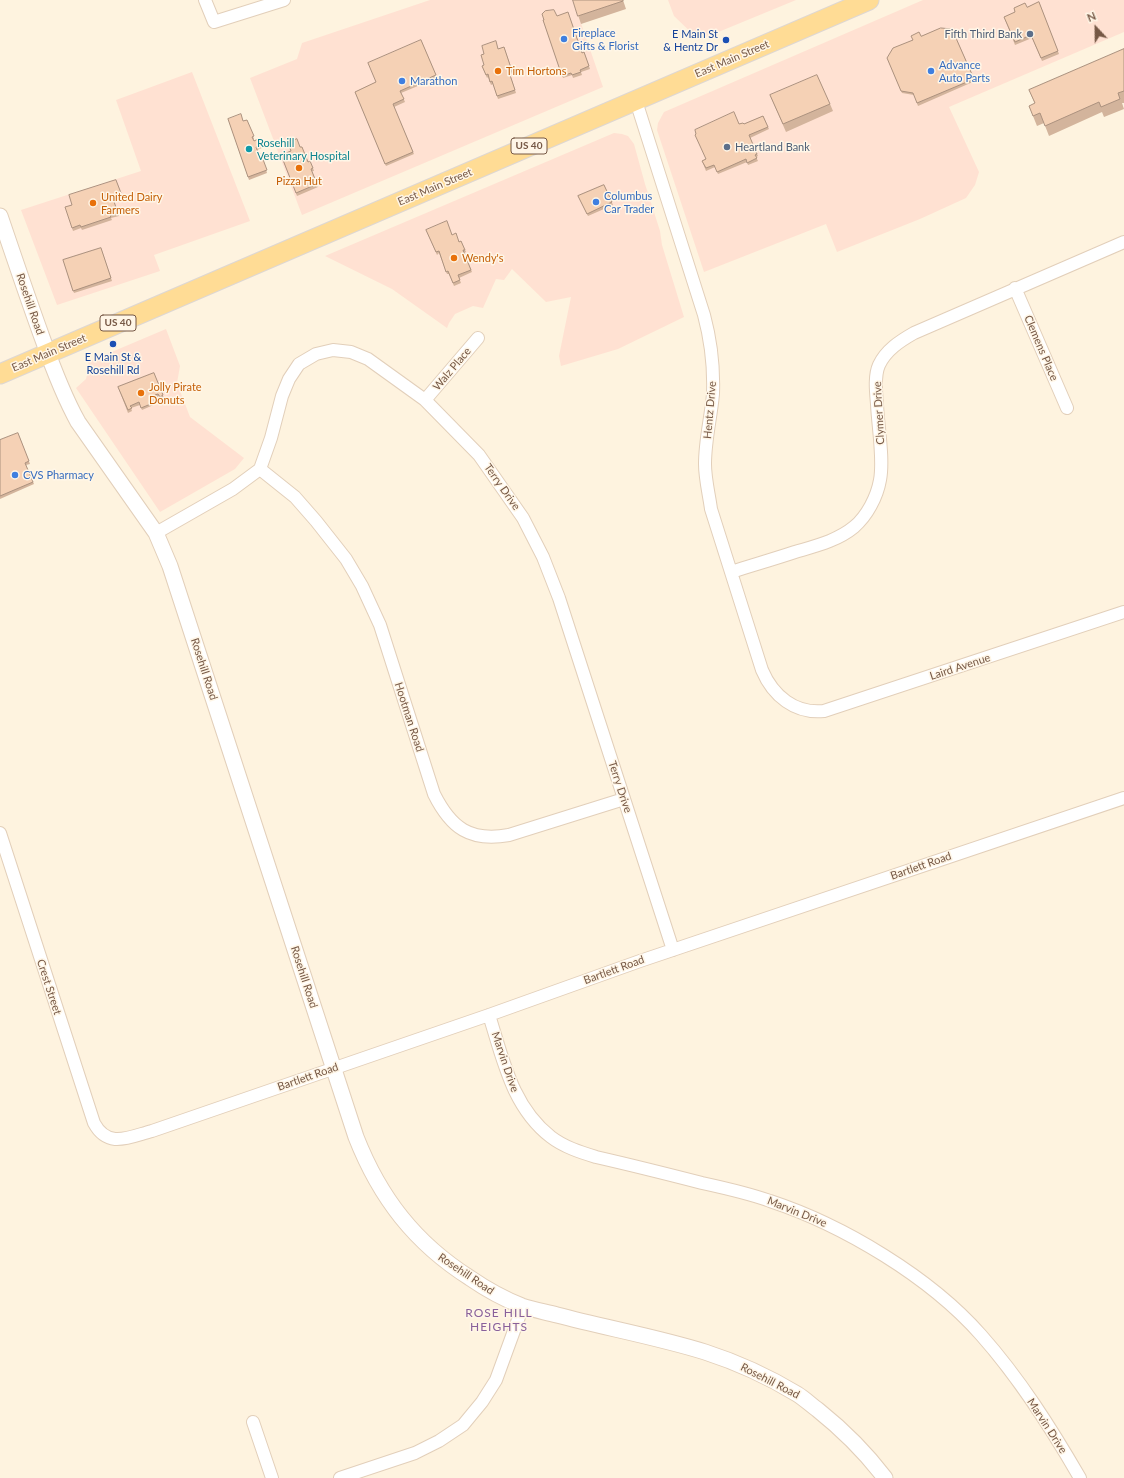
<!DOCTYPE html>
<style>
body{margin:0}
#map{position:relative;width:1124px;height:1478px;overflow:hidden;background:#fef3df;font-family:Lato,sans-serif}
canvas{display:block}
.north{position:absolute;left:1076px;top:8px;width:40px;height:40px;-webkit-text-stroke:3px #fff6e7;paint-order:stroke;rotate:338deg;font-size:11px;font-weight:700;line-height:16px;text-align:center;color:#765845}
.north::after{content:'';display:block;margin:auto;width:14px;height:18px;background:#765845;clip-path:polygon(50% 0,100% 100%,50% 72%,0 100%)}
</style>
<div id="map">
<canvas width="1124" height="1478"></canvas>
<div class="north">N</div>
</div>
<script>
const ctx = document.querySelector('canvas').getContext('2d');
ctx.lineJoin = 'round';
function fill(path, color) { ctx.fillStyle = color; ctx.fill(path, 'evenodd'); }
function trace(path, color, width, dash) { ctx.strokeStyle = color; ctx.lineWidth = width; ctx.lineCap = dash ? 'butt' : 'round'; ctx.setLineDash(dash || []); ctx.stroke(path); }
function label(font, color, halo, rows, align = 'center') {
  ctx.font = font + ' Lato,sans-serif'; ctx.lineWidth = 3; ctx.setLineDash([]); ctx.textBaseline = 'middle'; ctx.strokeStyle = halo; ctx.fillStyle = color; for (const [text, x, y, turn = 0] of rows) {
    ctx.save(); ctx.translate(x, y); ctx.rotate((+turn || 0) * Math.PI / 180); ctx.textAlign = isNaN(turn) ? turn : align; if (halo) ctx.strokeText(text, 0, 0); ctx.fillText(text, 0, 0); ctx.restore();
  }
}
fill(new Path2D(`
 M 430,0 L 573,0 L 603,87 L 302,215 L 250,78 L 297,59 L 302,43 Z
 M 668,0 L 796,0 L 699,40 L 674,16 Z
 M 923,0 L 1124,0 L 1124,32 L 949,107 L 979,172 L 975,185 L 966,198 L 920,219 L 837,252 L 826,224 L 704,272 L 657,130 L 658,123 L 664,112 Z
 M 192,72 L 250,221 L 154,255 L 160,271 L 57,305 L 21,210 L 141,171 L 116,100 Z
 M 614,133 L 622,134 L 628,136 L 634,144 L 645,184 L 660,231 L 662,245 L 684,317 L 618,349 L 561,366 L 559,356 L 571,297 L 546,302 L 512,269 L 504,280 L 496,279 L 483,308 L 473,306 L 455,314 L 449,323 L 447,328 L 392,289 L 325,256 Z
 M 166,329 L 180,366 L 177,383 L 190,417 L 244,458 L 235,469 L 160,512 L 76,388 L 86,379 L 89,367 L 88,362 Z`), '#ffe1d2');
const minor = new Path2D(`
 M 205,0 L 214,22 L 284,0
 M 636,101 L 704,315 C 711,341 714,367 713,394 C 711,417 705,440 705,464 C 705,479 709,494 711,509 L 762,670 C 773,696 795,714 824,711 L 1124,612
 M 1015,288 L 1067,408
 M 425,400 L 478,338
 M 260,469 L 295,497 L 316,521 L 346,559 L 362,586 L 380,625 L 434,794 C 451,828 470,842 509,835 L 624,799
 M 156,533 L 233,489 L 260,469 L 271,438 L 282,396 L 289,379 L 299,364 L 316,354 L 333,350 L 351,352 L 368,359 L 425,400 L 479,455 L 523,518 L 543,557 L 559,598 L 673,950
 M 731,572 C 753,565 774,559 795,552 C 815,546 837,541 854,527 C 867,516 877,497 880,480 C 884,459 878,427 877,404 C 876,392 874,376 879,365 C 886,350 900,341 914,333 L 1124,242
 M 0,833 L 94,1123 C 108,1149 129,1137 152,1131 L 489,1015 L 640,961 L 1124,798
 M 489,1015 C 503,1059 512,1107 551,1137 C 564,1147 580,1152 596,1157 C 631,1165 667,1174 702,1183 C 725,1188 748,1193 770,1201 C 843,1225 930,1277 981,1335 C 1020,1379 1051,1428 1080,1478
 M 253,1422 L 272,1478
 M 340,1478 L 415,1453 L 439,1441 L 463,1425 L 482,1402 L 496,1380 L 523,1306`);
const tertiary = new Path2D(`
 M 0,216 C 14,257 28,299 43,340 C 53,368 63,395 78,422 L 156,533 L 170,566 L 356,1137 C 380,1198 415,1243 470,1278 C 486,1289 504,1299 522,1306 C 534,1310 546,1312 557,1315 C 606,1328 657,1337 705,1352 C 736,1362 769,1377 797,1394 C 805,1399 811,1405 818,1410 C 843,1430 866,1453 885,1478`);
const primary = new Path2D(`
 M 0,374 L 869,0`);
trace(minor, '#e2cfba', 14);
trace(tertiary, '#e2cfba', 17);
trace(primary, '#ded7d2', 21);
trace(minor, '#fff', 12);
trace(tertiary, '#fff', 15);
trace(primary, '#ffdc95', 19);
fill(new Path2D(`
 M 573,0 L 623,0 L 626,9 L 581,24 Z
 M 1039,2 L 1059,54 L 1042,61 L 1032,38 L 1015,45 L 1004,17 Z
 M 557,16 L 582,53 L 584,52 L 590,69 L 581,72 L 582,75 L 573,78 L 572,75 L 563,78 L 543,20 Z
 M 952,29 L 975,81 L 918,106 L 914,95 L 902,93 L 887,58 L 913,40 L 921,36 Z
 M 421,40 L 437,78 L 401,93 L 405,102 L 394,107 L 414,154 L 386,166 L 355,92 L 376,82 Z
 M 504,47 L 513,73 L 510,74 L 516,93 L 498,99 L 493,84 L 491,85 L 488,77 L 487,78 L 482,66 L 484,65 L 498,49 Z
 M 1124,49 L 1124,103 L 1122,103 L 1124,109 L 1104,117 L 1102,112 L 1049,136 L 1044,123 L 1037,126 L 1029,106 L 1035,104 L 1029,90 Z
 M 770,95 L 830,104 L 833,111 L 786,132 Z
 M 763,116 L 769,129 L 750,138 L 758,156 L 756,157 L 758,161 L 748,165 L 747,162 L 718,174 L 715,167 L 706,171 L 702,161 L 705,159 L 739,124 L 744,124 Z
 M 228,119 L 243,121 L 247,120 L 254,139 L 253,139 L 254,141 L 258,139 L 262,148 L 257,150 L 259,155 L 261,154 L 267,173 L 249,180 Z
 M 300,147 L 308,162 L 313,168 L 314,171 L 312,171 L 318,187 L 297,196 L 281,155 Z
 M 116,180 L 122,196 L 113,199 L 119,216 L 111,218 L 112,220 L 82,230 L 81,228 L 73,231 L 72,228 L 72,205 Z
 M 604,185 L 613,205 L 588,216 L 578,196 Z
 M 426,230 L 452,235 L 459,242 L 461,241 L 466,252 L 464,253 L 472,272 L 459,278 L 461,283 L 454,286 L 449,274 L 447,274 L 439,253 L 437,255 Z
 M 101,248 L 112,281 L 74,293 L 63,260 Z
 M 154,373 L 164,398 L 160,399 L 159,396 L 156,398 L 158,403 L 142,410 L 140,405 L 131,408 L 132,411 L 128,413 L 118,387 Z
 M 18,433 L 30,464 L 26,465 L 34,484 L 0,499 L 0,440 Z`), '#d3b49c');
const building = new Path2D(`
 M 573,0 L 623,0 L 623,1 L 578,16 Z
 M 1039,2 L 1058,51 L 1041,58 L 1031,35 L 1015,42 L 1004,17 L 1015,12 L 1014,8 L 1025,3 L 1027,7 Z
 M 554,10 L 557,16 L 568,12 L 582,53 L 584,52 L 589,66 L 580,70 L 581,72 L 572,75 L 571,73 L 562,76 L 543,20 L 544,20 L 542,14 L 545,11 Z
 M 941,28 L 952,29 L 974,79 L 917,103 L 913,93 L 901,91 L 887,58 L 893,48 L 913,40 L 911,36 L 919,32 L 921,36 Z
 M 421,40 L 436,75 L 400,91 L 404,99 L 393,104 L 413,152 L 385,164 L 355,92 L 376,82 L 368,63 Z
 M 496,41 L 498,49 L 504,47 L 512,71 L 509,72 L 515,90 L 497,96 L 492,81 L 490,82 L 488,74 L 486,75 L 482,66 L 484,65 L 481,55 L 484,54 L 482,46 Z
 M 1124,49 L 1124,91 L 1118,93 L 1120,99 L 1101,107 L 1099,102 L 1045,126 L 1040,113 L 1033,116 L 1029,106 L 1035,103 L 1029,90 Z
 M 817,75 L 830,104 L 783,124 L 770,95 Z
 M 734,112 L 739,124 L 743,123 L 744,124 L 763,116 L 768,127 L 749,135 L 757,154 L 755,155 L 757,158 L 747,163 L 746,159 L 717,172 L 714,165 L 706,168 L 702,161 L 706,159 L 695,135 L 696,134 L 695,130 Z
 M 241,114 L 243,121 L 247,120 L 254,136 L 252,137 L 254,141 L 258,139 L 261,146 L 256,147 L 259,155 L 261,154 L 267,170 L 248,177 L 228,119 Z
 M 297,139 L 300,147 L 302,147 L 308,162 L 310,161 L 313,168 L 311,169 L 317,184 L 296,193 L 281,155 L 291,151 L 288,143 Z
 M 116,180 L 121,193 L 112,196 L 118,213 L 110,216 L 111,217 L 81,227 L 80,225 L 72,228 L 65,207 L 72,205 L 69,195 Z
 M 604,185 L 612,202 L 587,214 L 578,196 Z
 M 447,221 L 452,235 L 456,233 L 459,242 L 461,241 L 465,250 L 463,250 L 471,270 L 458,275 L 460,280 L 453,283 L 448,271 L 446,272 L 439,251 L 436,252 L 426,230 Z
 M 101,248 L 111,278 L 73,291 L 63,260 Z
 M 154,373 L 163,395 L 160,397 L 158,394 L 155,395 L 158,401 L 141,408 L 139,402 L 130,406 L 132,408 L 128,410 L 118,387 Z
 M 18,433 L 29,461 L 25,463 L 33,482 L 0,496 L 0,440 Z`);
fill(building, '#f5d1b5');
trace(building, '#ac927f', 1);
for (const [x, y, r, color] of [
 [1030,34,4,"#5c6f8a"],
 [564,39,4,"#3f7fe0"],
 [726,40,4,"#1a4fb4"],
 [498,71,4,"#e8710a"],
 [931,71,4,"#3f7fe0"],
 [402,81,4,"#3f7fe0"],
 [727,147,4,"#5c6f8a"],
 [249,149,4,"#0f9aa8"],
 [299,168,4,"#e8710a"],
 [596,202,4,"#3f7fe0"],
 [93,203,4,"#e8710a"],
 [454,258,4,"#e8710a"],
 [113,344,4,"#1a4fb4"],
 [141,393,4,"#e8710a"],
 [15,475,4,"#3f7fe0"]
]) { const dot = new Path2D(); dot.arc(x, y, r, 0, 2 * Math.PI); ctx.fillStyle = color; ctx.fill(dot); trace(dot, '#fff6e7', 1.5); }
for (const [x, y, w] of [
 [529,146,36],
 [118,323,36]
]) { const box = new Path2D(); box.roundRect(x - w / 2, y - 8, w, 16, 3); ctx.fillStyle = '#fff6e7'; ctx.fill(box); trace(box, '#765845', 1); }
label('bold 10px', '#765845', null, [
 ["US 40",529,146],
 ["US 40",118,323]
]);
label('11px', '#366cbe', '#fff6e7', [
 ["Fireplace",572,33],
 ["Gifts & Florist",572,46],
 ["Advance",939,65],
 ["Auto Parts",939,78],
 ["Marathon",410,81],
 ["Columbus",604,196],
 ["Car Trader",604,209],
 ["CVS Pharmacy",23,475]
], 'left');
label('11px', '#164399', '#fff6e7', [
 ["E Main St",718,34],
 ["& Hentz Dr",718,47],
 ["E Main St &",113,357,"center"],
 ["Rosehill Rd",113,370,"center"]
], 'right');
label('11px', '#4e5e75', '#fff6e7', [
 ["Fifth Third Bank",1022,34],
 ["Heartland Bank",735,147,"left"]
], 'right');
label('11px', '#765845', '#fff6e7', [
 ["East Main Street",732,59,-23],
 ["East Main Street",435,187,-23],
 ["Rosehill Road",30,304,71],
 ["Clemens Place",1041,348,67],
 ["East Main Street",49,353,-23],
 ["Walz Place",452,369,-50],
 ["Hentz Drive",710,410,-85],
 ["Clymer Drive",879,413,-93],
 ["Terry Drive",502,487,55],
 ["Laird Avenue",960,667,-18],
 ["Rosehill Road",204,669,72],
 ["Hootman Road",409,717,72],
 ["Terry Drive",620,787,72],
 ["Bartlett Road",921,866,-19],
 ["Bartlett Road",614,970,-20],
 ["Rosehill Road",304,977,72],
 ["Crest Street",49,987,72],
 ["Marvin Drive",505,1062,71],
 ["Bartlett Road",308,1077,-19],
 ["Marvin Drive",797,1212,22],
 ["Rosehill Road",466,1274,34],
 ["Rosehill Road",770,1381,27],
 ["Marvin Drive",1047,1426,57]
]);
label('11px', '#c56008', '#fff6e7', [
 ["Tim Hortons",506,71],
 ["Pizza Hut",299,181,"center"],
 ["United Dairy",101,197],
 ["Farmers",101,210],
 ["Wendy's",462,258],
 ["Jolly Pirate",149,387],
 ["Donuts",149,400]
], 'left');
label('11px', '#0d838f', '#fff6e7', [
 ["Rosehill",257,143],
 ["Veterinary Hospital",257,156]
], 'left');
ctx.letterSpacing = '1px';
label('12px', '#89609a', '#fff6e7', [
 ["ROSE HILL",499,1313],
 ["HEIGHTS",499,1327]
]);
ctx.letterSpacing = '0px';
</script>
